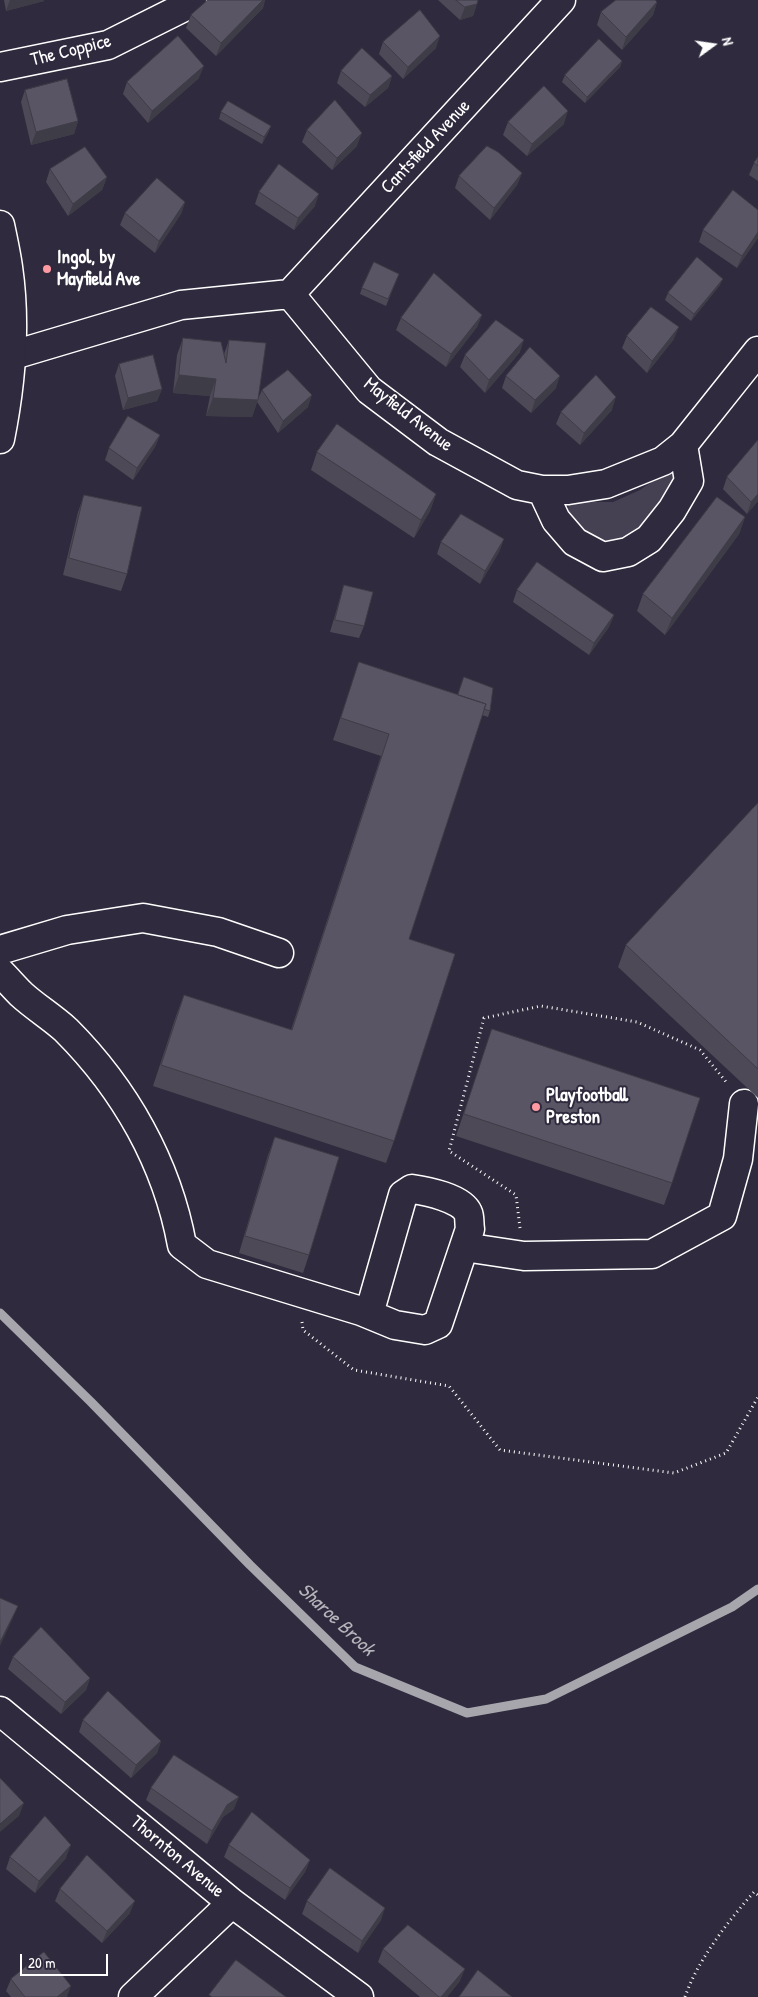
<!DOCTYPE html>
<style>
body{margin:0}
#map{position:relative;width:758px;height:1997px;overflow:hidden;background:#2f2a3d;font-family:"Patrick Hand",sans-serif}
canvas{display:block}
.north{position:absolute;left:688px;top:20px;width:50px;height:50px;-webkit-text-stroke:4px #2f2a3d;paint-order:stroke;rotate:76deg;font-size:14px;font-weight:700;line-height:20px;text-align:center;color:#fff}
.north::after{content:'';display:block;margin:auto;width:18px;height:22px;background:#fff;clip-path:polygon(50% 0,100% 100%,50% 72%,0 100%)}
.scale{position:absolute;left:20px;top:1954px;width:88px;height:22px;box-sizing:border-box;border:2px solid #fff;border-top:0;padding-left:6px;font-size:15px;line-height:18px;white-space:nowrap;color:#fff;-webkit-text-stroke:4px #2f2a3d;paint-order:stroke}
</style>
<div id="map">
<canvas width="758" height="1997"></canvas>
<div class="north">N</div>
<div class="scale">20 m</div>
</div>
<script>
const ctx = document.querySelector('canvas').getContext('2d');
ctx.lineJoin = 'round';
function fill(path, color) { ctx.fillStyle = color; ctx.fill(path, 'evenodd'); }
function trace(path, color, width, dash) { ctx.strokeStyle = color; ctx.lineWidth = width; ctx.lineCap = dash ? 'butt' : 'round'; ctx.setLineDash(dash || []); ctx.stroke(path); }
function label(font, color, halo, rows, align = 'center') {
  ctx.font = font + ' "Patrick Hand",sans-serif'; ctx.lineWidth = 4; ctx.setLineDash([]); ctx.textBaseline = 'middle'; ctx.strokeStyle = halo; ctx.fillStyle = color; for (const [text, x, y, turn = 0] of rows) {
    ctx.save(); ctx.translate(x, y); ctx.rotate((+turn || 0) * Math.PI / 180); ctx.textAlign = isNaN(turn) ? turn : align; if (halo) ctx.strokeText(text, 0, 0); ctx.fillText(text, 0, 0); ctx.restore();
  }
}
fill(new Path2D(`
 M 670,469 L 676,474 L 655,512 L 629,543 L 603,546 L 577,532 L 567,518 L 569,502 L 613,502 L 640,490 Z`), '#464152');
trace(new Path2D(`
 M 0,1313 L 91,1402 L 250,1565 L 355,1667 L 467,1713 L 546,1699 L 732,1607 L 758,1589`), '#a7a6ad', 9);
const minor = new Path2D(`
 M 0,67 L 108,45 L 186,6 L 192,0
 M 290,294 L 561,0
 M 10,356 L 181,305 L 290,294 L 369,390 L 438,442 L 517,485 L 542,490 L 568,490 L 606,484 L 663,461 L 683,445 L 758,351
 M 542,490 L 556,520 L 575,542 L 603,557 L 628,552 L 649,539 L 672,510 L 689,481 L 683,445
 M 0,950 L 67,930 L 143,918 L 218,932 L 279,953
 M 0,972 C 7,979 14,987 21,994 C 35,1007 52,1017 66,1030 C 125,1089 167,1163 182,1245 L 207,1264 L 361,1311 L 395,1325 L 425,1330 L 438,1324 L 470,1229 C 469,1224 470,1217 468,1213 C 462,1198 426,1191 412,1189 L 403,1195 L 369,1314
 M 464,1247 L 524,1256 L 652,1254 L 722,1216 L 738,1159 L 744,1104
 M 0,1711 L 232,1903 L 359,1997
 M 133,1997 L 232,1903`);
const major = new Path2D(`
 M 0,225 C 3,239 6,253 8,267 C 16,322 11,384 0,439`);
trace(minor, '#fff', 31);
trace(major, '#fff', 31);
trace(new Path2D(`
 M 520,1228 L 516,1195 L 449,1151 L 484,1018 L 541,1006 L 637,1022 L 700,1050 L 727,1083
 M 302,1322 L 303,1330 L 354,1370 L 449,1386 L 500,1450 L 674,1473 L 726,1453 L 758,1397
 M 685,1997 C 697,1961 729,1920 754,1892 L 758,1895`), '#fff', 3, [1, 4]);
trace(minor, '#2f2a3d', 28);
trace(major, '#2f2a3d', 28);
fill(new Path2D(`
 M 4,0 L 44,0 L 44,1 L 6,11 Z
 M 208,0 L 265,0 L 263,8 L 216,56 L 186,28 L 191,15 Z
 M 438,0 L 478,0 L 473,16 L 460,20 Z
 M 657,2 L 653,15 L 622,50 L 597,25 L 601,12 Z
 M 383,42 L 436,48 L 403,79 L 379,54 Z
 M 622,61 L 620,67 L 585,103 L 562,82 L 565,75 Z
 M 341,71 L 392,76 L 388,88 L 365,107 L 337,83 Z
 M 199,78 L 148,123 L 123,94 L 127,82 Z
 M 25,90 L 78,121 L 74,134 L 31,145 L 21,102 Z
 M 221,112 L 271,126 L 268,133 L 262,144 L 219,119 Z
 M 508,122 L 564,124 L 527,156 L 503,135 Z
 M 307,130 L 357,146 L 332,170 L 302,142 Z
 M 758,157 L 758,181 L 749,175 L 754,163 Z
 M 50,169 L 107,177 L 102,190 L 68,216 L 46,182 Z
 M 522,173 L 517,185 L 490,220 L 455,188 L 459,176 Z
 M 259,192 L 315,206 L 294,230 L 255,204 Z
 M 185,202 L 181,214 L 155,253 L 120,225 L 125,213 Z
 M 758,210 L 758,238 L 737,268 L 699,242 L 703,230 Z
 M 399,274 L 386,306 L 360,294 L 362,288 Z
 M 720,285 L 691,321 L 665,300 L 668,293 Z
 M 482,315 L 477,327 L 446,367 L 396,330 L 401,318 Z
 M 627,336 L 674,339 L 647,373 L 622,348 Z
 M 183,338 L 224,354 L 229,340 L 258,399 L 262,390 L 308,407 L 278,433 L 257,402 L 252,417 L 206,416 L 210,396 L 173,393 L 177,355 Z
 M 520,352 L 485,393 L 460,367 L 465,355 Z
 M 119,364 L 162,389 L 157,401 L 123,410 L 115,376 Z
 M 506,376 L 556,388 L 531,413 L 502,388 Z
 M 612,410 L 580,445 L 556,424 L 561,412 Z
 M 160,435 L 155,447 L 133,480 L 105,460 L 109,448 Z
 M 758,440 L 758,501 L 747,514 L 723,489 L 727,477 Z
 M 317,452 L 436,494 L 430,511 L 414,538 L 311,470 Z
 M 84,495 L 127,574 L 121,591 L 63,575 L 78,512 Z
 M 745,517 L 739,534 L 665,635 L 637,611 L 643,594 Z
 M 504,539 L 499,552 L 480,584 L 437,554 L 441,542 Z
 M 344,585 L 364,626 L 359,638 L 330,632 L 340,598 Z
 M 517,590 L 614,615 L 609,627 L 589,655 L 513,602 Z
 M 359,662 L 458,695 L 464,677 L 490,711 L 488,717 L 482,715 L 409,939 L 394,1141 L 386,1163 L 153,1086 L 176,1016 L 184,995 L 291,1030 L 381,756 L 333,740 Z
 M 758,803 L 758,1098 L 618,967 L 626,945 Z
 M 492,1029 L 672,1183 L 664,1205 L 456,1136 Z
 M 275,1137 L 309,1255 L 303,1273 L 239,1253 L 268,1155 Z
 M 13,1657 L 90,1678 L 86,1690 L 61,1714 L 8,1669 Z
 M 83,1720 L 161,1741 L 157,1753 L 131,1778 L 79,1732 Z
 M 151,1788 L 234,1809 L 223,1817 L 207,1844 L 146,1800 Z
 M 229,1845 L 310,1860 L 305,1872 L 285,1900 L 224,1857 Z
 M 10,1857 L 66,1858 L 35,1893 L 6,1869 Z
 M 60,1889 L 130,1913 L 102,1943 L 55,1901 Z
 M 307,1901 L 381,1920 L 358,1953 L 302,1914 Z
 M 383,1949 L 460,1981 L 447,1997 L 420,1997 L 378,1962 Z
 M 11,1979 L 67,1997 L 11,1997 L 6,1991 Z`), '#4d4956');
fill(new Path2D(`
 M 10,0 L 44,0 L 44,1 L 6,11 Z
 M 263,0 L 265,0 L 263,8 L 216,56 L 221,43 Z
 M 657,2 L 653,15 L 622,50 L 626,37 Z
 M 477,4 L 473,16 L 460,20 L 465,7 Z
 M 440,36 L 436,48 L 403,79 L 408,67 Z
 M 622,61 L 620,67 L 585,103 L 587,97 Z
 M 204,66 L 199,78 L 148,123 L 152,111 Z
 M 392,76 L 388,88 L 365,107 L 370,95 Z
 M 568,111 L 564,124 L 527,156 L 532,144 Z
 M 78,121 L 74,134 L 31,145 L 36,132 Z
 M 271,126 L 268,133 L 262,144 L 264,137 Z
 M 362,133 L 357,146 L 332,170 L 337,158 Z
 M 522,173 L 517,185 L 490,220 L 494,208 Z
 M 107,177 L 102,190 L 68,216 L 73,204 Z
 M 319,194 L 315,206 L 294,230 L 298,218 Z
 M 185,202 L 181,214 L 155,253 L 159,241 Z
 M 758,232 L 758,238 L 737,268 L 742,256 Z
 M 723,279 L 720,285 L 691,321 L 694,314 Z
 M 482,315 L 477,327 L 446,367 L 451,354 Z
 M 679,327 L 674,339 L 647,373 L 652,361 Z
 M 524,340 L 520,352 L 485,393 L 489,380 Z
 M 179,375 L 216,379 L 210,396 L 173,393 Z
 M 560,376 L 556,388 L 531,413 L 535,400 Z
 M 162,389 L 157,401 L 123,410 L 128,398 Z
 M 312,395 L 308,407 L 278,433 L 283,421 Z
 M 616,397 L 612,410 L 580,445 L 584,433 Z
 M 213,398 L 258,400 L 252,417 L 206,416 Z
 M 160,435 L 155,447 L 133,480 L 137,468 Z
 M 436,494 L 430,511 L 414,538 L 421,520 Z
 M 758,494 L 758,501 L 747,514 L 751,502 Z
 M 745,517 L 739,534 L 665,635 L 672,618 Z
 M 504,539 L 499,552 L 480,584 L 485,571 Z
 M 614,615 L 609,627 L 589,655 L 594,643 Z
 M 18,1606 L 13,1618 L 0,1646 L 0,1642 Z
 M 90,1678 L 86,1690 L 61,1714 L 65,1702 Z
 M 161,1741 L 157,1753 L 131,1778 L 136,1765 Z
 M 239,1797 L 234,1809 L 223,1817 L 207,1844 L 212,1831 L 227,1805 Z
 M 24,1803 L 19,1816 L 0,1832 L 0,1824 Z
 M 71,1845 L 66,1858 L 35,1893 L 39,1881 Z
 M 310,1860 L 305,1872 L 285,1900 L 290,1888 Z
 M 135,1901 L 130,1913 L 102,1943 L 107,1931 Z
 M 385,1908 L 381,1920 L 358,1953 L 362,1941 Z
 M 465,1969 L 460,1981 L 447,1997 L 441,1997 Z
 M 71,1986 L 67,1997 L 57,1997 Z`), '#3e3c46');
const building = new Path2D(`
 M 208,0 L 263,0 L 221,43 L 191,15 Z
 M 456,0 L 478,0 L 477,4 L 465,7 Z
 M 616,0 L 655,0 L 657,2 L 626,37 L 601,12 Z
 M 420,10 L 440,36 L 408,67 L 383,42 Z
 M 178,36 L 204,66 L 152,111 L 127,82 Z
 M 599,39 L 622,61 L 587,97 L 565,75 Z
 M 362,48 L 392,76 L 370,95 L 341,71 Z
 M 67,79 L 78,121 L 36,132 L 25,90 Z
 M 544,86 L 568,111 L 532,144 L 508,122 Z
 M 335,100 L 362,133 L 337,158 L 307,130 Z
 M 228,101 L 271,126 L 264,137 L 221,112 Z
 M 487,146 L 498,152 L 522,173 L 494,208 L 459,176 Z
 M 85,147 L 107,177 L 73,204 L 50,169 Z
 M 758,157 L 758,166 L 754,163 Z
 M 279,164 L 319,194 L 298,218 L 259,192 Z
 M 157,178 L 185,202 L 159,241 L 125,213 Z
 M 733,190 L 758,210 L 758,232 L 742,256 L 703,230 Z
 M 697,257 L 723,279 L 694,314 L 668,293 Z
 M 374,262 L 399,274 L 388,299 L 362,288 Z
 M 434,273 L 482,315 L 451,354 L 401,318 Z
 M 651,307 L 679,327 L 652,361 L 627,336 Z
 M 496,320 L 524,340 L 489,380 L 465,355 Z
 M 183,338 L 221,342 L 226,363 L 229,340 L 266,343 L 258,400 L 213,398 L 216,379 L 179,375 Z
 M 530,347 L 560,376 L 535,400 L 506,376 Z
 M 153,355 L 162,389 L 128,398 L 119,364 Z
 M 288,370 L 312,395 L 283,421 L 262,390 Z
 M 596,375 L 616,397 L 584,433 L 561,412 Z
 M 128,416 L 160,435 L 137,468 L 109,448 Z
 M 337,424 L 436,494 L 421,520 L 317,452 Z
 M 758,440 L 758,494 L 751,502 L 727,477 Z
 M 84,495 L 142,507 L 127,574 L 69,558 Z
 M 717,497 L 745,517 L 672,618 L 643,594 Z
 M 461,514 L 504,539 L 485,571 L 441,542 Z
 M 537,562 L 614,615 L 594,643 L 517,590 Z
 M 344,585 L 373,592 L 364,626 L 335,620 Z
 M 359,662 L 486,704 L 409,939 L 455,954 L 394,1141 L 161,1065 L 184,995 L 292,1030 L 389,734 L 341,718 Z
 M 464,677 L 493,688 L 490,711 L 484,709 L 486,704 L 458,695 Z
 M 758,803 L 758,1069 L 626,945 Z
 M 492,1029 L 700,1098 L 672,1183 L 464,1114 Z
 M 275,1137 L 339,1157 L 309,1255 L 245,1236 Z
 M 0,1598 L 18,1606 L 0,1642 Z
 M 41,1627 L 90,1678 L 65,1702 L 13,1657 Z
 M 108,1691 L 161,1741 L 136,1765 L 83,1720 Z
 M 174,1755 L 239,1797 L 227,1805 L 212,1831 L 151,1788 Z
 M 0,1778 L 24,1803 L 0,1824 Z
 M 252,1812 L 310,1860 L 290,1888 L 229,1845 Z
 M 45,1816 L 71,1845 L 39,1881 L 10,1857 Z
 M 87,1855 L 135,1901 L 107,1931 L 60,1889 Z
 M 330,1868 L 385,1908 L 362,1941 L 307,1901 Z
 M 408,1925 L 465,1969 L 441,1997 L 439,1997 L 383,1949 Z
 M 44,1952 L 71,1986 L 57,1997 L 25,1997 L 11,1979 Z
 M 236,1960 L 286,1997 L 212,1997 L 209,1995 Z
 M 478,1970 L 512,1997 L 459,1997 Z`);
fill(building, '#595564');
trace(building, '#3e3c46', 1);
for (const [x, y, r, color] of [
 [47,269,5,"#ff9aa2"],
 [536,1107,5,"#ff9aa2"]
]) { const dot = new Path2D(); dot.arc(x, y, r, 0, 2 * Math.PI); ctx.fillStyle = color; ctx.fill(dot); trace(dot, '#2f2a3d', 2); }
label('19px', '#fff', '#2f2a3d', [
 ["The Coppice",71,51,-14],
 ["Cantsfield Avenue",426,147,-47],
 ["Mayfield Avenue",408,415,38],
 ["Thornton Avenue",177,1857,40]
]);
label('bold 19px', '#fff', '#2f2a3d', [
 ["Ingol, by",57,258],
 ["Mayfield Ave",57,280],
 ["Playfootball",546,1096],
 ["Preston",546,1118]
], 'left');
label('italic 20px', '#b6b4bb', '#2f2a3d', [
 ["Sharoe Brook",336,1620,43]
]);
</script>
